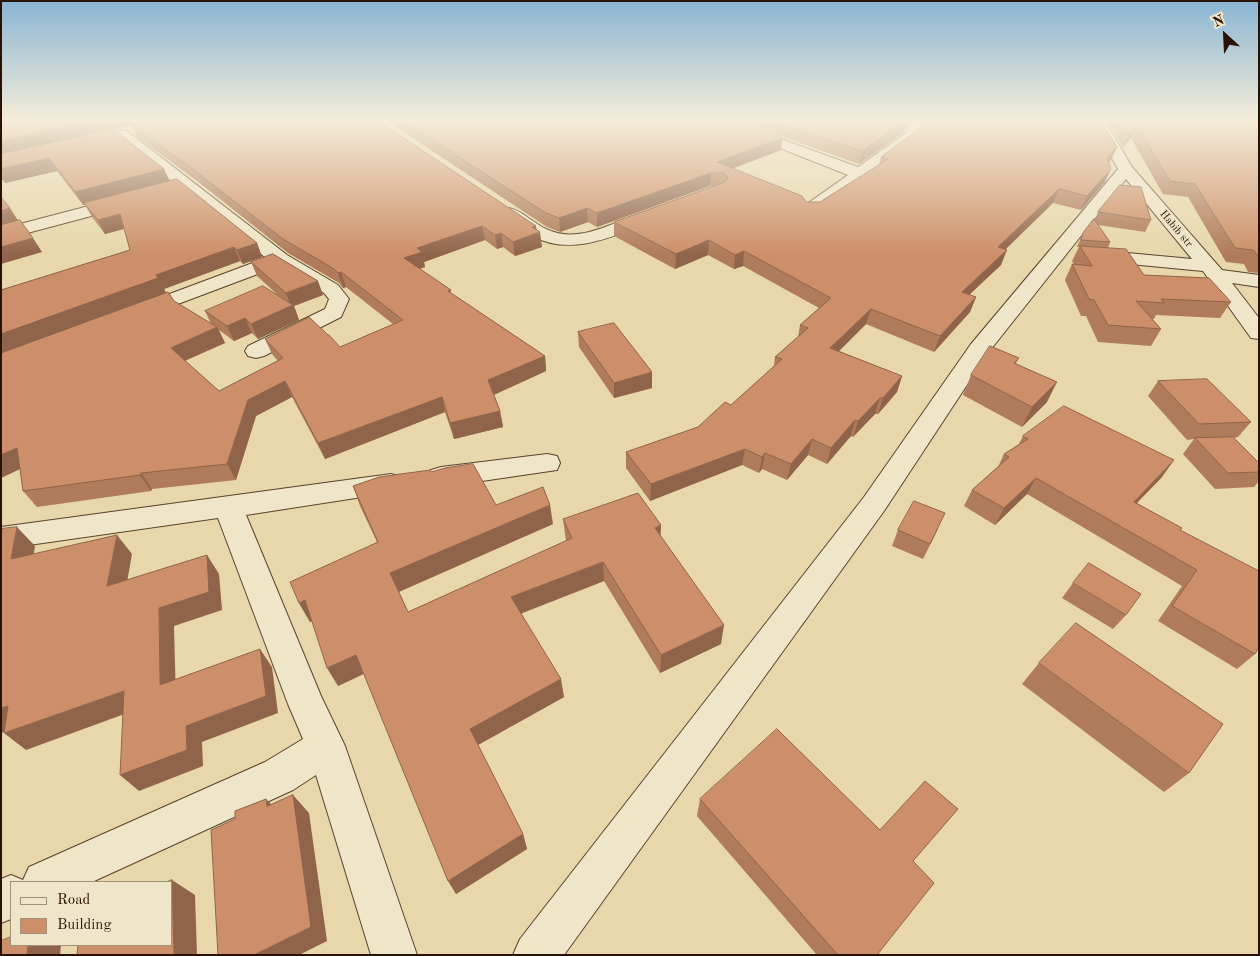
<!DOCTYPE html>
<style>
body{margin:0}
#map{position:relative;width:1260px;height:956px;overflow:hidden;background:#e7d7ab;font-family:"Old Standard TT",serif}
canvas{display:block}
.frame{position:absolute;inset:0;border:2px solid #2a1200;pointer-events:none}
.legend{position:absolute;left:10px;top:881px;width:162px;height:65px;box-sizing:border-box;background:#efe5c8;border:1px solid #a09178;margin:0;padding:6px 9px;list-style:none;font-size:15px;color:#2a1200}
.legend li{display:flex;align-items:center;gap:10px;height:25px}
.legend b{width:25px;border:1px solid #a09178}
.north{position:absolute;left:1200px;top:10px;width:50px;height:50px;-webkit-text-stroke:4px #efe5c8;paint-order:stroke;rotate:335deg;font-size:14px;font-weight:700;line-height:20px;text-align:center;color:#2a1200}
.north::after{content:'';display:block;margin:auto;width:18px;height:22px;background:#2a1200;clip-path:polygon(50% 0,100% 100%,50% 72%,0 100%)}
</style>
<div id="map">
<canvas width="1260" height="956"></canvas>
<div class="frame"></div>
<ul class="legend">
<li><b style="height:6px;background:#efe5c8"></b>Road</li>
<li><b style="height:14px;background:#cd8f69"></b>Building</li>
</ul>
<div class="north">N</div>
</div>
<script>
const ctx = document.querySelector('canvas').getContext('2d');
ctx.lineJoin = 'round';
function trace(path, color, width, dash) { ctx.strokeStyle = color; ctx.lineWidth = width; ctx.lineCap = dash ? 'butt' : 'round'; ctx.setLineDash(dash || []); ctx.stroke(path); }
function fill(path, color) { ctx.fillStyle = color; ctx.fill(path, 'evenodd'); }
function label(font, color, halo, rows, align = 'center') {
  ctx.font = font + ' "Old Standard TT",serif'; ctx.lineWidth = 4; ctx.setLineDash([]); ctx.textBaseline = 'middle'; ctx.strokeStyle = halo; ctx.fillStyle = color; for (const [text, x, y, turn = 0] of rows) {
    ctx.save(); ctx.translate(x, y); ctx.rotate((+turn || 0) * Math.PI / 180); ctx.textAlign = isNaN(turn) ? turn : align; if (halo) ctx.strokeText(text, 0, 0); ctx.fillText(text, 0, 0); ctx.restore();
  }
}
const minor = new Path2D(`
 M 709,121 L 731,121 L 858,167 L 905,134 L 910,121 L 924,121 L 916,139 L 816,214 L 810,215 L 804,214 L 801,210 L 804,206 L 848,175 L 752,137 L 711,124 Z
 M 1091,121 L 1105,121 L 1132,167 L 1222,270 L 1259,275 L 1259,287 L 1232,283 L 1259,318 L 1259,339 L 1251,338 L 1203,271 L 1088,260 L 1086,256 L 1088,252 L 1095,250 L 1192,259 L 1126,179 L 988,353 L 884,511 L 564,955 L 513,955 L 520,939 L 864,497 L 971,344 L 1118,169 Z
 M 122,130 L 127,131 L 287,255 L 338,285 L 349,299 L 341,317 L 264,356 L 256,358 L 248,356 L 245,351 L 248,346 L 325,309 L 329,299 L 324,293 L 279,266 L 146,316 L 139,318 L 132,316 L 128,312 L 132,308 L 266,258 L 117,137 L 115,134 L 117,131 Z
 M 123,197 L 129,198 L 131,202 L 129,206 L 1,240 L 1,229 Z
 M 509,208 C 523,211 533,223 546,229 C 581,246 616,219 650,211 L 656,212 L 659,216 L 656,220 C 617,234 574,258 532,236 C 522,231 513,223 503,217 L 500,213 L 503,209 Z
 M 547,454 L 557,456 L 560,463 L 557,470 L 441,487 L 431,484 L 427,477 L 431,470 L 441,467 Z
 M 391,474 L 401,477 L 405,484 L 401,491 L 246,515 L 321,696 L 345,746 L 417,955 L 371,955 L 316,775 L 293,790 L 92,882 L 11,882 L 11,919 L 1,923 L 1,879 L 11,875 L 23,880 L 29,867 L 265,762 L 303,739 L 288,704 L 218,518 L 1,549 L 1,527 Z`);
trace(minor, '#59432b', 2);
fill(minor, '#efe5c8');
fill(new Path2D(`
 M 1,121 L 378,121 L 536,226 L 536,230 L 542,247 L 515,256 L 503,247 L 497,249 L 485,240 L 424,262 L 425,267 L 419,269 L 451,290 L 451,293 L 545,356 L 546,371 L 494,395 L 500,411 L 503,427 L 454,439 L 445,412 L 325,459 L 292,397 L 256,416 L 236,480 L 152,489 L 151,491 L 37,507 L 23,491 L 20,469 L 1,478 L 1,290 L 130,250 L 124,229 L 105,234 L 92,217 L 85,205 L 83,205 L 57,171 L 5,183 L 1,177 ZM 132,125 L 137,137 L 196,180 L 288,253 L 339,283 L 343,288 L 346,287 L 393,324 L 340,347 L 265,339 L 272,354 L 278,361 L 219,391 L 185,361 L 225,343 L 219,330 L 234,341 L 252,333 L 258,339 L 299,320 L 294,306 L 323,295 L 251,262 L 257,276 L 280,297 L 205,311 L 211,324 L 174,301 L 166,293 L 164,289 L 240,261 L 243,264 L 262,257 L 257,243 L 169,181 L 164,169 L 114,130 Z
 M 387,121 L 734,121 L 782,138 L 781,150 L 733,168 L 806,202 L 820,202 L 879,165 L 881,157 L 1117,147 L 1111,160 L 1109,162 L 1105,182 L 1081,210 L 1053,203 L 1005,250 L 1001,265 L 969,295 L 976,297 L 970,312 L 934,352 L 866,324 L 839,351 L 902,376 L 897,392 L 878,414 L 875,414 L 853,437 L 851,436 L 827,464 L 808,455 L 787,480 L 762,469 L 759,473 L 742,465 L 650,501 L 626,468 L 626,452 L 698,427 L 731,405 L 774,366 L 775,357 L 798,337 L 800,325 L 819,308 L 743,266 L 734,269 L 708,255 L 675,269 L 614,236 L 614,222 L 714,186 L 710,186 L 597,227 L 588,222 L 560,232 L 547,227 Z
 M 738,121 L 908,121 L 903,133 L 859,164 Z
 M 1107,121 L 1259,121 L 1259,273 L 1248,272 L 1244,264 L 1226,262 L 1188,197 L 1163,194 L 1131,138 L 1123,147 Z
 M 1098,212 L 1151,220 L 1145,232 L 1098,225 L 1110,242 L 1108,248 L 1144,275 L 1231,302 L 1220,318 L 1156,315 L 1154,319 L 1152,319 L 1161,329 L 1151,346 L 1098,342 L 1086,316 L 1081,316 L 1065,280 L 1072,264 L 1074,264 L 1072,261 L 1079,247 L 1077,247 L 1083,233 L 1095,220 Z
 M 578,332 L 652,388 L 614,398 L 579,347 Z
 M 1019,358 L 1016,363 L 1047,402 L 1022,427 L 963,395 L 971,375 Z
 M 1158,381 L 1251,422 L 1238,437 L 1234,438 L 1259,463 L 1259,481 L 1254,487 L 1215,489 L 1183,454 L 1194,439 L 1187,440 L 1148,396 Z
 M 1023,436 L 1162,477 L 1137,503 L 1180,530 L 1255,654 L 1237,669 L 1158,621 L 1182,586 L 1027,494 L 995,525 L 964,506 L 972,490 L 998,467 L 1004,454 L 1018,446 Z
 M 431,472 L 496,505 L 553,524 L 399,592 L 408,612 L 566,541 L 563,519 L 661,525 L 660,536 L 721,644 L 660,673 L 604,581 L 521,613 L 564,697 L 478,745 L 523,834 L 527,849 L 456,894 L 364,674 L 338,686 L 312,621 L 310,622 L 299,603 L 377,542 L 360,506 L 353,486 Z
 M 938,529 L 923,559 L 892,546 L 898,530 Z
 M 1073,583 L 1126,615 L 1113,629 L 1062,598 Z
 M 1039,663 L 1189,773 L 1164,792 L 1022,684 Z
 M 700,799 L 913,861 L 877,955 L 817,955 L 697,816 Z`), '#b07b5a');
fill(new Path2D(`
 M 90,121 L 149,121 L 1,155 L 1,141 Z
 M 905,121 L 908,121 L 903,133 L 859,164 L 862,151 Z
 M 1137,126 L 1131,138 L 1123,147 L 1128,135 Z
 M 782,138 L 781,150 L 721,173 L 717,162 Z
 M 1117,147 L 1111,160 L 1101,171 L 1107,158 Z
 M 49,158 L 57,171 L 5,183 L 1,177 L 1,169 Z
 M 164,169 L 170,182 L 83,205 L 75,192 Z
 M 1111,169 L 1105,182 L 1081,210 L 1087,196 Z
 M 711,173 L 710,186 L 597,227 L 597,213 Z
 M 1059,189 L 1053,203 L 992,262 L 998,247 Z
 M 10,208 L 19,222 L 1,227 L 1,211 Z
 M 587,208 L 588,222 L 560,232 L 559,218 Z
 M 120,214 L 127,228 L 105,234 L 98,220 Z
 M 482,226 L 485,240 L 424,262 L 425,267 L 408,273 L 404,258 L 417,248 Z
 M 536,226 L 537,234 L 540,232 L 542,247 L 515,256 L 513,242 L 532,227 Z
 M 501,233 L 503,247 L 497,249 L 495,235 Z
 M 33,238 L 42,252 L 1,264 L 1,247 Z
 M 709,240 L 708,255 L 675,269 L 676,254 Z
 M 257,243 L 262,257 L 243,264 L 237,250 Z
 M 234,247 L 240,261 L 164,289 L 166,293 L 1,354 L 1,334 L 156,275 Z
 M 1007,250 L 1001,265 L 956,307 L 962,292 Z
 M 744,251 L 743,266 L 734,269 L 735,255 Z
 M 341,272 L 346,287 L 343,288 L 338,273 Z
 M 318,281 L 323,295 L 294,306 L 299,320 L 258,339 L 251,324 L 291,306 L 286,293 Z
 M 976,297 L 970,312 L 934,352 L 940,336 Z
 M 871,309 L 866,324 L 826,364 L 830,348 Z
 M 245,318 L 252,333 L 234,341 L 227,326 Z
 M 217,327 L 225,343 L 179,363 L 171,348 Z
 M 545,356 L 546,371 L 491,396 L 488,380 Z
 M 652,372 L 652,388 L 614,398 L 614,383 Z
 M 902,376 L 897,392 L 878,414 L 883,398 Z
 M 285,381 L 292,397 L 256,416 L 236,480 L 227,464 L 248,400 Z
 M 1057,382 L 1047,402 L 1022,427 L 1032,407 Z
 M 442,397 L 445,412 L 325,459 L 318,443 Z
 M 880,398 L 875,414 L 853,437 L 858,421 Z
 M 500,411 L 503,427 L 454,439 L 450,423 Z
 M 855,420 L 851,436 L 827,464 L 831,448 Z
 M 812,439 L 808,455 L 787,480 L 791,464 Z
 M 17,448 L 30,464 L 1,478 L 1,455 Z
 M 745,449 L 742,465 L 650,501 L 651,484 Z
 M 765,453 L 762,469 L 759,473 L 762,457 Z
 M 1174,460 L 1162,477 L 1122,518 L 1134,502 Z
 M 141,473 L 152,489 L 151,491 L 140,475 Z
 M 1036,478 L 1027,494 L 995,525 L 1004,508 Z
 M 550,505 L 553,524 L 398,592 L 390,573 Z
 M 661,525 L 660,545 L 655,528 Z
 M 17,527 L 35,546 L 30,578 L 11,559 Z
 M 117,535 L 132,554 L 123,605 L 107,586 Z
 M 207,555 L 219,574 L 222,610 L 174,626 L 176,702 L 160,685 L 159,608 Z
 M 603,562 L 604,581 L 515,616 L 511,597 Z
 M 305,600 L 315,619 L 310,622 L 299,603 Z
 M 724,625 L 721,644 L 660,673 L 661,655 Z
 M 260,649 L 272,667 L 278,713 L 202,742 L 203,766 L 139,791 L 120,775 L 186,726 Z
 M 356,655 L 365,673 L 338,686 L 327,668 Z
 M 561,679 L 564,697 L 476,746 L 470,729 Z
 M 124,691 L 141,708 L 26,750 L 4,733 Z
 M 8,706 L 30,723 L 1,733 L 1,708 Z
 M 293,795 L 309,813 L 327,941 L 299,955 L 254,955 Z
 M 266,799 L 283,816 L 267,806 Z
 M 523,834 L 527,849 L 456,894 L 448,881 Z
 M 172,880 L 195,895 L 197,955 L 174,955 Z
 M 28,945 L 61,945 L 60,955 L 27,955 Z`), '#90644a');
const building = new Path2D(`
 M 1,121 L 90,121 L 1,141 Z
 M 146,121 L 378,121 L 536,226 L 532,227 L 540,232 L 513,242 L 501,233 L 495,235 L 482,226 L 417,248 L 422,252 L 404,258 L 451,290 L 448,291 L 545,356 L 488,380 L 500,411 L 450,423 L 442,397 L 318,443 L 285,381 L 248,400 L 227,464 L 141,473 L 140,475 L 23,491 L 17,448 L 1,455 L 1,353 L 168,292 L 174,301 L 217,327 L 171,348 L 219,391 L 283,358 L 265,339 L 309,317 L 328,335 L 329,335 L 340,347 L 403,320 L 341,272 L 338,273 L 334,269 L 283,239 L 190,167 L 132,125 Z
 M 403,121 L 734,121 L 782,138 L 717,162 L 802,196 L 806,202 L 820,202 L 888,159 L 881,157 L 920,128 L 923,121 L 1101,121 L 1117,147 L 1107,158 L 1111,169 L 1087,196 L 1059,189 L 998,247 L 1007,250 L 962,292 L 976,297 L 940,336 L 871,309 L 830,348 L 902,376 L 883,398 L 880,398 L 858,421 L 855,420 L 831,448 L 812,439 L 791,464 L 765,453 L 762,457 L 745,449 L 651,484 L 626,452 L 698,427 L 725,402 L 731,405 L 782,359 L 775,357 L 808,328 L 800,325 L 831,298 L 744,251 L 735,255 L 709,240 L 676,254 L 614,222 L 725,182 L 728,177 L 724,173 L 711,173 L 597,213 L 587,208 L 559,218 L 546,213 Z
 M 774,121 L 905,121 L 862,151 Z
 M 1120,121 L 1259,121 L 1259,257 L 1253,250 L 1235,248 L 1195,184 L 1170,181 L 1137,126 L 1128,135 Z
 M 113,129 L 164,169 L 75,192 L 49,158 L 1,169 L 1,154 Z
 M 177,179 L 257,243 L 237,250 L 234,247 L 156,275 L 158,278 L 1,334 L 1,290 L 130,250 L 120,214 L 98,220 L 84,203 Z
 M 1120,185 L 1141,187 L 1151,220 L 1098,212 Z
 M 1,197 L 10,208 L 1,211 Z
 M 1094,219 L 1110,242 L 1081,240 L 1083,233 Z
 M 20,220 L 33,238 L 1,247 L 1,225 Z
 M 1080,246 L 1126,249 L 1144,275 L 1209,278 L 1231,302 L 1161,299 L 1164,303 L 1136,301 L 1161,329 L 1108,325 L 1094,300 L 1089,299 L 1072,264 L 1092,266 Z
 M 273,254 L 318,281 L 286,293 L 251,262 Z
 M 263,286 L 293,305 L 251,324 L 245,318 L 227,326 L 205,311 Z
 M 614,323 L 652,372 L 614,383 L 578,332 Z
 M 990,346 L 1019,358 L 1014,363 L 1057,382 L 1032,407 L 971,375 Z
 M 1207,379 L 1251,422 L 1199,424 L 1158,381 Z
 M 1064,406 L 1174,460 L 1134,502 L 1182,528 L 1180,530 L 1259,571 L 1259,647 L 1255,654 L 1172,606 L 1197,570 L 1036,478 L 1004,508 L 972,490 L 1009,457 L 1004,454 L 1028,439 L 1023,436 Z
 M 1233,437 L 1259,463 L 1259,472 L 1228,473 L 1195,438 Z
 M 473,464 L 496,505 L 543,487 L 550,505 L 390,573 L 408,612 L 572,538 L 563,519 L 638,493 L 661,525 L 655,528 L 724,625 L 661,655 L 603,562 L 511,597 L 561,679 L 470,729 L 523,834 L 448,881 L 356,655 L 327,668 L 305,600 L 299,603 L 290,582 L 378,542 L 353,486 L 379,477 L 430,470 L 431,472 L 445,468 Z
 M 914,501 L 945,513 L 930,544 L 898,530 Z
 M 17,527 L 11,559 L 117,535 L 107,586 L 207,555 L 209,592 L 159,608 L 160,685 L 260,649 L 266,696 L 186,726 L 187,750 L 120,775 L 124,691 L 4,733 L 8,706 L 1,708 L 1,529 Z
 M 1089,563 L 1141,594 L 1126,615 L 1073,583 Z
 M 1076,623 L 1223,724 L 1189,773 L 1039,663 Z
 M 777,729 L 880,830 L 925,781 L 958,809 L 913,861 L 934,883 L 877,955 L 838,955 L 700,799 Z
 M 293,795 L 311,927 L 254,955 L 218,955 L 211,830 L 235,819 L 235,811 L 266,799 L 267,806 Z
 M 172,880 L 174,955 L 77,955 L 78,945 L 171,945 L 171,882 L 167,882 Z
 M 11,937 L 11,945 L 28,945 L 27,955 L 1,955 L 1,941 Z`);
fill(building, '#cd8f69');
trace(building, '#90644a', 1);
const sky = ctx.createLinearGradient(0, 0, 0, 255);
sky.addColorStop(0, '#89b5d3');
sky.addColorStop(0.47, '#f4edd9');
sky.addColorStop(1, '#f4edd900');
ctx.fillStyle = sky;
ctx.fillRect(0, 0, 1260, 255);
label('11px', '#2a1200', '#efe5c8', [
 ["Habib str",1176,229,50]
]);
</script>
